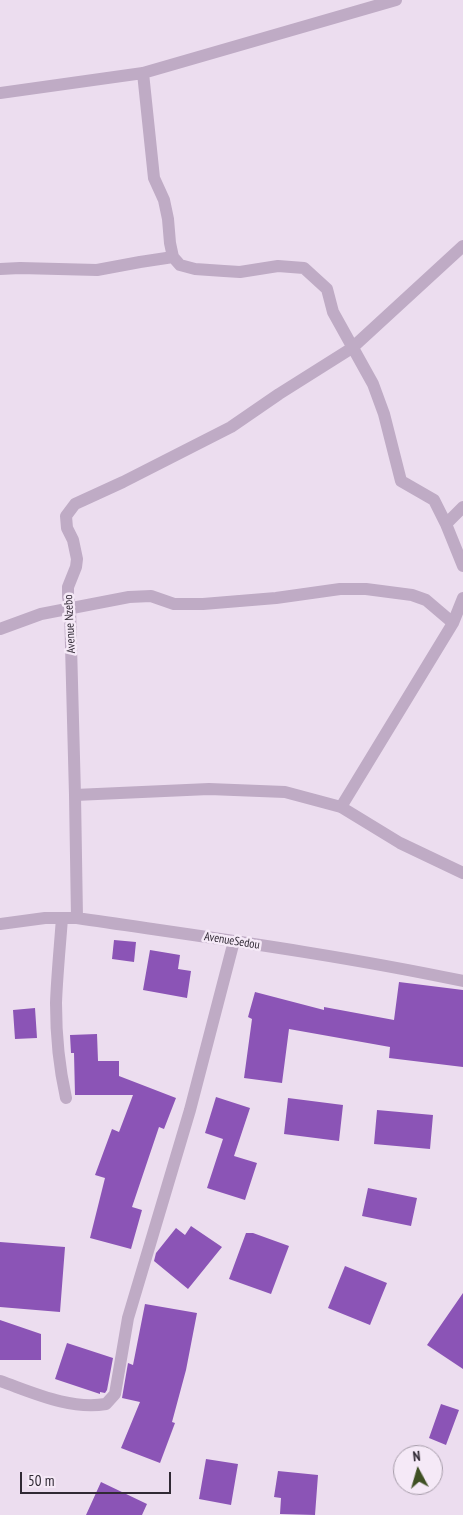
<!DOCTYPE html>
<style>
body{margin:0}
#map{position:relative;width:463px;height:1515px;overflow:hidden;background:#ecddef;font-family:"PT Sans Narrow",sans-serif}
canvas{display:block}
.north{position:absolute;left:393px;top:1445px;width:50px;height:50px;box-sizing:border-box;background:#f5e9f7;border:1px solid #a69ca9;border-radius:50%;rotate:354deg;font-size:14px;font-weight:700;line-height:20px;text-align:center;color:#302934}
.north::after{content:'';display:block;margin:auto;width:18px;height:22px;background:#3f5024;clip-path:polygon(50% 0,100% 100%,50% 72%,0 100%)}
.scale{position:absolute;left:20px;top:1472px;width:151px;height:22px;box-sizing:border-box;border:2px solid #302934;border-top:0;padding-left:6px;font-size:15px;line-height:18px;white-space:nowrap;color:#302934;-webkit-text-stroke:4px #f5e9f7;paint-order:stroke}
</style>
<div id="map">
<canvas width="463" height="1515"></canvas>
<div class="north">N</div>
<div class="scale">50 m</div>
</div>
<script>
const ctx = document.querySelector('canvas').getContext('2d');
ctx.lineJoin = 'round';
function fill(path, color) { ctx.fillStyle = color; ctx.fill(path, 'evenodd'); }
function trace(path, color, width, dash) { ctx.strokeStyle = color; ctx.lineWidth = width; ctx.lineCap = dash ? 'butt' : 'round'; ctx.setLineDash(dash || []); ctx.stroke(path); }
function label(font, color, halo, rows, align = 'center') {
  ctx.font = font + ' "PT Sans Narrow",sans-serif'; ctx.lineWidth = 5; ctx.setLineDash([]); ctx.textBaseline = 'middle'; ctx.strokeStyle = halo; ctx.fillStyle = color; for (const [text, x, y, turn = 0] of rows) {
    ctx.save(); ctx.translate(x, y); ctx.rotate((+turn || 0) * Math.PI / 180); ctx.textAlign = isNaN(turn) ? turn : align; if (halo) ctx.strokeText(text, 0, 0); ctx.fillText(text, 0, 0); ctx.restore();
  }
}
fill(new Path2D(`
 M 114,940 L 136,942 L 134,962 L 112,959 Z
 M 150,950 L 180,955 L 178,969 L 191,971 L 187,998 L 143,990 Z
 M 399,982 L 463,990 L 463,1067 L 389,1058 L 390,1047 L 289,1029 L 282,1083 L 244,1078 L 252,1019 L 248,1017 L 255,992 L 324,1010 L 324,1007 L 394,1020 Z
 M 35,1008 L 37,1038 L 15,1039 L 13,1010 Z
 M 97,1034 L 98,1061 L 119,1061 L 119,1076 L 176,1098 L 164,1129 L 159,1127 L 132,1207 L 142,1210 L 131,1249 L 90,1238 L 105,1178 L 95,1175 L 112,1129 L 119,1132 L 133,1095 L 75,1095 L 74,1053 L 71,1053 L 70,1035 Z
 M 216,1097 L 250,1108 L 234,1156 L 257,1163 L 245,1200 L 207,1188 L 223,1139 L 205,1133 Z
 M 288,1098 L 343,1105 L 339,1141 L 284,1134 Z
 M 377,1110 L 433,1115 L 430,1149 L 374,1144 Z
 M 368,1188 L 417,1198 L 411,1226 L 362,1216 Z
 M 191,1226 L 222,1247 L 188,1289 L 154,1261 L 156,1253 L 176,1228 L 185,1235 Z
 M 246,1233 L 253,1233 L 289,1246 L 271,1294 L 229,1279 Z
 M 0,1242 L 65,1247 L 60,1312 L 0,1307 Z
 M 345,1266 L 387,1283 L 370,1325 L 328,1308 Z
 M 463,1293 L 463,1369 L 427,1345 Z
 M 145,1304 L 197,1313 L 186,1370 L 172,1422 L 175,1423 L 160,1463 L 121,1448 L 140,1402 L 122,1398 L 128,1363 L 133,1365 Z
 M 0,1320 L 41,1334 L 41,1360 L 0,1360 Z
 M 67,1343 L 113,1358 L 107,1390 L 105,1393 L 100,1392 L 100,1394 L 55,1379 Z
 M 441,1404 L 459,1410 L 446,1445 L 429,1438 Z
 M 206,1459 L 238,1464 L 231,1505 L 199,1499 Z
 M 278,1471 L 318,1475 L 315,1515 L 280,1514 L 281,1498 L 274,1497 Z
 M 101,1482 L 147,1504 L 142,1515 L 86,1515 Z`), '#8b54b6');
trace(new Path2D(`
 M 143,73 L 154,178 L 164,200 L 168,219 L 170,243 L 173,257 L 180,265 L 195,269 L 224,271 L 240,272 L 278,266 L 304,268 L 327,289 L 333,312 L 373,384 L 384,414 L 401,481 L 434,500 L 446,524
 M 0,93 L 143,73 L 396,0
 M 0,269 L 20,268 L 97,270 L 140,262 L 173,257
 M 463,507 L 446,524 L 463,566
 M 0,629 L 41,614 L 129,597 L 151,596 L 174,604 L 203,604 L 276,598 L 340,589 L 366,589 L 412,595 L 426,600 L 453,623
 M 75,795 L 209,789 L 285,792 L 341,807 L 400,843 L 463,873
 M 341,807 L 453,623 L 463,598
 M 62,918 C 60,946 57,975 56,1003 C 56,1035 59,1067 66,1098
 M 77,918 L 75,795 L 70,608 L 68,597 L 68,587 L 76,567 L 77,559 L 73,540 L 67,528 L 66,516 L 75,504 L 123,482 L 231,427 L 279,394 L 352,348 L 463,246
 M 0,924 L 45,918 L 77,918 C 205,937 335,954 463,981
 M 0,1381 C 34,1393 70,1410 106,1404 L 115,1394 L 128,1318 L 190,1110 L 234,941`), '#bfabc5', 12);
label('12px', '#302934', '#f5e9f7', [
 ["Avenue Nzebo",70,624,-93],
 ["AvenueSedou",232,941,9]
]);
</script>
